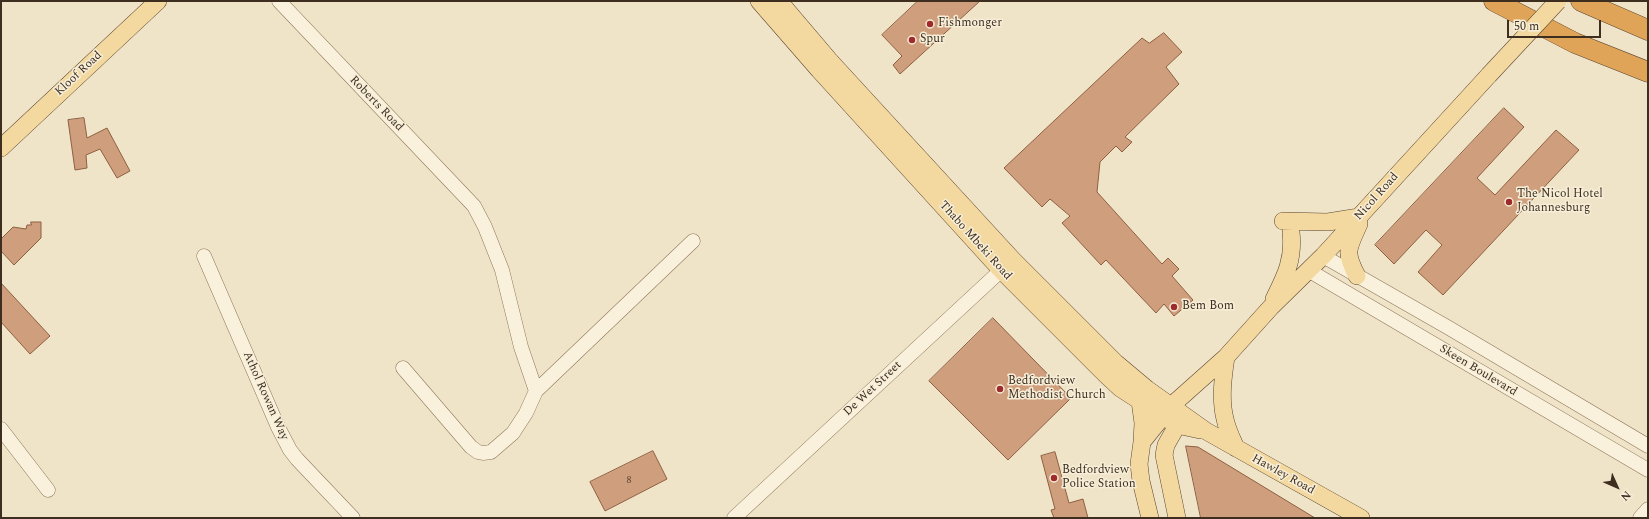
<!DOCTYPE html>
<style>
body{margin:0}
#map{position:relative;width:1649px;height:519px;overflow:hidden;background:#f0e4c8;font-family:Spectral,serif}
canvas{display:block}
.frame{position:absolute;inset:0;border:2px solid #3d2e20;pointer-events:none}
.north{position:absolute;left:1597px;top:467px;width:40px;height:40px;-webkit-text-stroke:3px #f7eed8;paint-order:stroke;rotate:135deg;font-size:11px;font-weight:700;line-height:16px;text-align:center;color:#3d2e20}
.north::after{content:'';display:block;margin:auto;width:14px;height:18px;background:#3d2e20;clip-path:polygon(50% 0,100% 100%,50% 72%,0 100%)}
.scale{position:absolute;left:1507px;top:20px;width:94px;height:18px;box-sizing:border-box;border:2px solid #3d2e20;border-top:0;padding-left:5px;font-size:12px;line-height:14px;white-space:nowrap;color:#3d2e20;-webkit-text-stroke:3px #f7eed8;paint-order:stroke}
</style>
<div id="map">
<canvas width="1649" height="519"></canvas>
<div class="frame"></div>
<div class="north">N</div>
<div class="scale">50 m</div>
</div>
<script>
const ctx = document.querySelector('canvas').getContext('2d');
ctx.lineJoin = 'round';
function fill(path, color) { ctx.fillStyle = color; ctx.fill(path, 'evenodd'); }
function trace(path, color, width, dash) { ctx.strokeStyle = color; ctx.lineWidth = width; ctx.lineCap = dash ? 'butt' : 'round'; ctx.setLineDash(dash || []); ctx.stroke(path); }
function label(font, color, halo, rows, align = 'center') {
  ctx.font = font + ' Spectral,serif'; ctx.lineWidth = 3; ctx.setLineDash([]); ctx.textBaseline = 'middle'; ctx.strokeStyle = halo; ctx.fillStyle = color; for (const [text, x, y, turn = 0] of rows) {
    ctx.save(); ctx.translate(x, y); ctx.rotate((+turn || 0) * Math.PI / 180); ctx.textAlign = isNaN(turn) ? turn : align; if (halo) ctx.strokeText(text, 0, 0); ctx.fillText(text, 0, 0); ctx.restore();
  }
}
const building = new Path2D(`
 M 918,1 L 980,1 L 900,74 L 893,65 L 902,56 L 882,35 Z
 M 1164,33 L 1182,52 L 1166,67 L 1179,84 L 1125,137 L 1132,142 L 1122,152 L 1116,146 L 1100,162 L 1097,192 L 1162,264 L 1168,258 L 1179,269 L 1172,276 L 1193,300 L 1174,316 L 1164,304 L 1156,313 L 1106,260 L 1101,265 L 1062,223 L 1070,216 L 1050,199 L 1042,207 L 1004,168 L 1142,38 L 1149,43 Z
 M 1504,108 L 1524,127 L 1477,178 L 1495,195 L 1556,130 L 1579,150 L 1443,295 L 1418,272 L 1442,245 L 1426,230 L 1394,264 L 1375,245 Z
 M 84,118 L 87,138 L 107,128 L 130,171 L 117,178 L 100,149 L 86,155 L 87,168 L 75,170 L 68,120 Z
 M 31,222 L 41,222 L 41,238 L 14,265 L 1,251 L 1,239 L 13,227 L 26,229 L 27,225 L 31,225 Z
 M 1,283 L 50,336 L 30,354 L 1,322 Z
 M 993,318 L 1071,398 L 1008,460 L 929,381 Z
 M 1186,446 L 1198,447 L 1315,518 L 1201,518 Z
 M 653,451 L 667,479 L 605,511 L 590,482 Z
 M 1055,452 L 1069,503 L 1083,499 L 1088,518 L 1054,518 L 1051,510 L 1055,509 L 1041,456 Z`);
fill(building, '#cf9f7d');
trace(building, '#8d5f41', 1);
const minor = new Path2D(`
 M 279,1 L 474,206 L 485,227 L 502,270 L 521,347 L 536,391
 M 204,256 L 278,427 L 290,450 L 297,459 L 353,518
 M 1323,256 L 1449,328 L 1648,446
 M 1308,270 L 1648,470
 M 403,368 L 471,447 L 478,452 L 483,453 L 491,452 L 513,433 L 526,413 L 536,391 L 693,241
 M 1,429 L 48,490
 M 734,518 L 1009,263
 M 1640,518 L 1648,509`);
const major = new Path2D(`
 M 759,1 L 819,70 L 1001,270 L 1106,375 L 1120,388 L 1177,425 L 1200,430
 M 779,1 L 830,61 L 1013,260 L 1116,363 L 1147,389 L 1206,431 L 1361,518
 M 1,148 L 158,1
 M 1283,221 L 1328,222 L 1359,217
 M 1357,276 C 1344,251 1348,249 1359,224
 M 1274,299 C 1286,275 1294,259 1291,232
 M 1226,357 C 1223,377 1220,399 1225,419 C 1227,429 1232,439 1236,448
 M 1140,401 L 1143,423 L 1142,442
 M 1150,518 L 1141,481 L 1139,464 L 1142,442 L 1171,406 L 1226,357 L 1271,307 L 1323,256 L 1489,75
 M 1177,518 L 1164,455 L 1166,445 L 1183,415`);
const highway = new Path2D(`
 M 1494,1 L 1575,43 L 1648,72
 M 1581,1 L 1648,30`);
trace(minor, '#8d765c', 15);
trace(major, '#5b4430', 18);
trace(highway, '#5b4430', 21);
trace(minor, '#faf1dc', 14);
trace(major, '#f3d9a0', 17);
trace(highway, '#e0a458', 20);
const majorBridge = new Path2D(`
 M 1489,75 L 1558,1`);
trace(majorBridge, '#5b4430', 18, []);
trace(majorBridge, '#f3d9a0', 17);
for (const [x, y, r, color] of [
 [930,24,4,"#9e2a2b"],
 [912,40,4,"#9e2a2b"],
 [1509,202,4,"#9e2a2b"],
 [1174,307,4,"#9e2a2b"],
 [1000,389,4,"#9e2a2b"],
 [1054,478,4,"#9e2a2b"]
]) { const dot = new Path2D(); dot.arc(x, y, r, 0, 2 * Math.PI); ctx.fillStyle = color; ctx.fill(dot); trace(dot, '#f7eed8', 1.5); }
label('10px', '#624a37', null, [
 ["8",629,481]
]);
label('12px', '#3d2e20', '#f7eed8', [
 ["Fishmonger",938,24],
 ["Spur",920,40],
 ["The Nicol Hotel",1517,195],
 ["Johannesburg",1517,209],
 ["Bem Bom",1182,307],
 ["Bedfordview",1008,382],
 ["Methodist Church",1008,396],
 ["Bedfordview",1062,471],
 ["Police Station",1062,485]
], 'left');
label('12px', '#3d2e20', '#f7eed8', [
 ["Kloof Road",79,74,-43],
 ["Roberts Road",376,104,46],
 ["Nicol Road",1377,197,-48],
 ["Thabo Mbeki Road",975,241,48],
 ["Skeen Boulevard",1478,371,31],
 ["De Wet Street",873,389,-43],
 ["Athol Rowan Way",265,396,66],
 ["Hawley Road",1283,475,29]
]);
</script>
